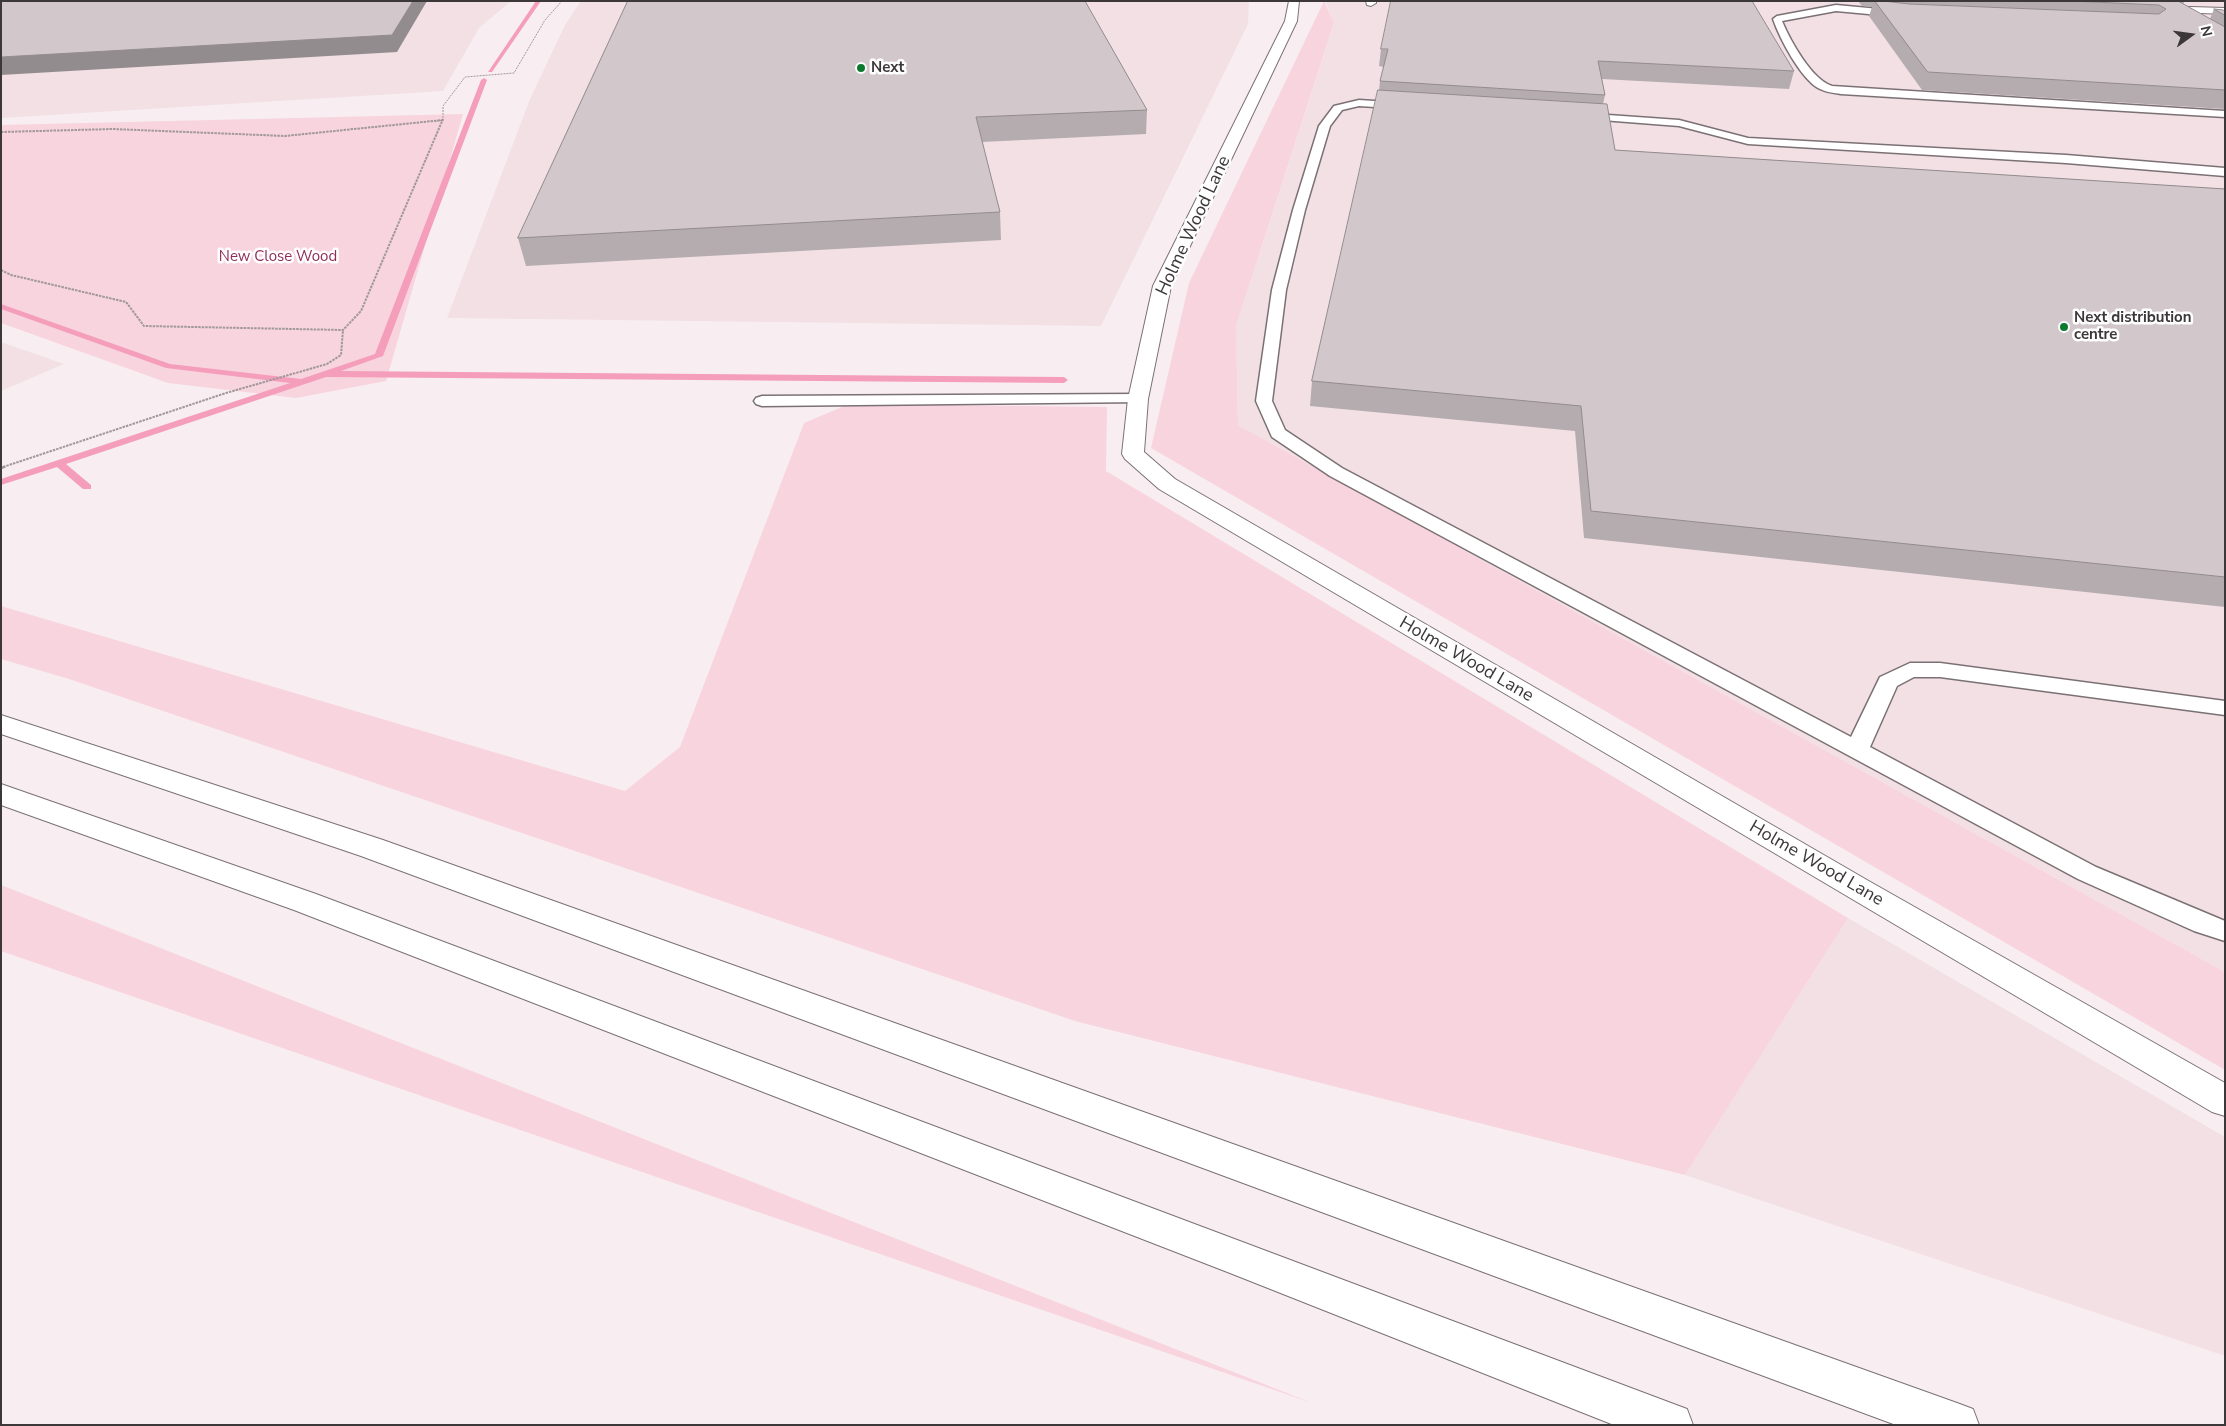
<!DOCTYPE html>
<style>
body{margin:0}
#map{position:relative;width:2226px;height:1426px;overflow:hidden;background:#f8eef1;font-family:"Nunito Sans",sans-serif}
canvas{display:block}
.frame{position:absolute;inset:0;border:2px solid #3c3839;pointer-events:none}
.north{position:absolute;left:2166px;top:10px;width:50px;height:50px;-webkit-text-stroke:4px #fefefe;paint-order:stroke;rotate:76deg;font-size:14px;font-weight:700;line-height:20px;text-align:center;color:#3c3839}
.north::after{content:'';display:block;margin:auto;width:18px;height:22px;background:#3c3839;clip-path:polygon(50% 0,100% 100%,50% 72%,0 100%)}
</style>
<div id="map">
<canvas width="2226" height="1426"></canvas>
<div class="frame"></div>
<div class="north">N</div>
</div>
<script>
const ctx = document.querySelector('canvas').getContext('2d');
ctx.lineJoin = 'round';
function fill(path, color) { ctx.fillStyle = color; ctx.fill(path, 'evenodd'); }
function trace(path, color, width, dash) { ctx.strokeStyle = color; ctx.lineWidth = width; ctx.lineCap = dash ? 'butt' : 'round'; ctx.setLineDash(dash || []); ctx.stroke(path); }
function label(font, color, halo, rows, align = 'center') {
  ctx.font = font + ' "Nunito Sans",sans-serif'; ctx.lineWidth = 5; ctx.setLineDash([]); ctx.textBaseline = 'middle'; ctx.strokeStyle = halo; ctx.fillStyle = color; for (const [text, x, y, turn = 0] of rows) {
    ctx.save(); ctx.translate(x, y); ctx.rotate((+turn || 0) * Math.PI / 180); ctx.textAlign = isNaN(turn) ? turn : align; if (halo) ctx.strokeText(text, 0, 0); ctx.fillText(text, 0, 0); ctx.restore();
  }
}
fill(new Path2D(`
 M 1,1 L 511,1 L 479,28 L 443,91 L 1,118 Z
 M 581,1 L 1249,1 L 1248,24 L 1101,326 L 447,318 L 530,99 L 565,25 Z
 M 1325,1 L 2225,1 L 2225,972 L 1238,425 L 1236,326 L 1334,24 Z
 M 1,342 L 64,364 L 1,391 Z
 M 1848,918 L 2225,1137 L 2225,1356 L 1685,1175 Z`), '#f2e0e5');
fill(new Path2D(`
 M 1324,1 L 1334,23 L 1236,326 L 1238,425 L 2225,972 L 2225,1070 L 1151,448 L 1189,283 Z
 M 463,114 L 386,381 L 296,398 L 168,383 L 1,323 L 1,125 Z
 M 849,404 L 1107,407 L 1106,471 L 1848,918 L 1685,1175 L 1075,1021 L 69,679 L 1,659 L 1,606 L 625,791 L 680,747 L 804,423 Z
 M 1,885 L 1312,1403 L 1,951 Z`), '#f8d4df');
fill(new Path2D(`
 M 536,1 L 541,1 L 492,72 L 488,72 Z
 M 484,78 L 487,80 L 383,356 L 341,371 L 1064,377 L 1068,380 L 1064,383 L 326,377 L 66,464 L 91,485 L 91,489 L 83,489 L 57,467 L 1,485 L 1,479 L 290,383 L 166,368 L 1,309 L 1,304 L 170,364 L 301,379 L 375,354 L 481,80 Z`), '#f49ebc');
const service = new Path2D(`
 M 1836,5 L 1901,11 L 1905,14 L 1901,17 L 1836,11 L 1782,21 C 1790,40 1811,79 1832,86 L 2225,111 L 2225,117 L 1841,94 C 1834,93 1825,92 1818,88 C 1800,77 1780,39 1773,19 L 1777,16 Z
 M 1359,100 L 1406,103 L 1411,106 L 1406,109 L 1359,106 L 1342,110 L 1330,126 L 1305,210 L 1286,290 L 1272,401 L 1285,430 L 1342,468 L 1851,737 L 1880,677 L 1910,663 L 1940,663 L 2225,701 L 2225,715 L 1940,677 L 1914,677 L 1897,686 L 1870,747 L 2096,867 L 2225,921 L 2225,941 L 2194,931 L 2078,879 L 1330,476 L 1272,437 L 1256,401 L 1272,290 L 1293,210 L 1319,126 L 1334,106 Z
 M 1580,113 L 1679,120 L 1748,138 L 2066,155 L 2225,168 L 2225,176 L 2066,163 L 1748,144 L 1679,126 L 1576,118 L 1575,116 L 1576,114 Z
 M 1138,394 L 1144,396 L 1146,399 L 1144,402 L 762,406 L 756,404 L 754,401 L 756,398 L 762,396 Z`);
const minor = new Path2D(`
 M 1289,1 L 1299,1 L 1297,21 L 1171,286 L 1148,399 L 1144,452 L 1175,479 L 1867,880 L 2225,1083 L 2225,1116 L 2212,1112 L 1159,489 L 1125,459 L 1122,454 L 1128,399 L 1153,286 L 1285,21 Z
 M 1366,1 L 1376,1 L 1376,3 L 1371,6 L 1367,5 Z
 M 2156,6 L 2225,8 L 2225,14 L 2152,11 L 2151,9 L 2152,7 Z`);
const motorway = new Path2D(`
 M 1,715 L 383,840 L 1957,1403 L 1973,1409 L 1979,1425 L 1896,1425 L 361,856 L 1,734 Z
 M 1,784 L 316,894 L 1671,1403 L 1687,1409 L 1693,1425 L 1614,1425 L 1230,1273 L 294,910 L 1,805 Z`);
trace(service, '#7b7174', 3);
trace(minor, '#7b7174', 2);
trace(motorway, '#7b7174', 2);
trace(new Path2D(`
 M 437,121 L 443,120
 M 443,121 L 443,106 L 465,77 L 514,73 L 545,20 L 562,1`), '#a0989a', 1, [2, 1]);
trace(new Path2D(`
 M 1,132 L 113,129 L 285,136 L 443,120
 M 1,270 L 11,275 L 126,302 L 144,326 L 343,330 L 361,311 L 443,119
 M 3,467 L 226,393 L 327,364 L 341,355 L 343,330`), '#a0989a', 2, [2.5, 1]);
trace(new Path2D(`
 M 1,468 L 7,466`), '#a0989a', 2.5, [4.5, 2.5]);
fill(service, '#fff');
fill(minor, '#fff');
fill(motorway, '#fff');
fill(new Path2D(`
 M 628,1 L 1147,110 L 1146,134 L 982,142 L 1000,212 L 1001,240 L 526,266 L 518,238 Z
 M 1858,1 L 2185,1 L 2183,4 L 2210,19 L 2214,9 L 2225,11 L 2225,109 L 1922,90 L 1869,16 L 1872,7 L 1862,6 Z
 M 1381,49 L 1794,71 L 1789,89 L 1602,79 L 1605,95 L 1603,104 L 1615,150 L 2225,189 L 2225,607 L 1584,538 L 1575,431 L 1310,406 L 1312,381 L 1379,91 L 1380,81 L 1384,67 L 1379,66 Z`), '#b5acaf');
fill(new Path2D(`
 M 413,1 L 427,1 L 397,52 L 1,75 L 1,57 Z`), '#938c8e');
const building = new Path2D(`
 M 1,1 L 413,1 L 392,35 L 1,57 Z
 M 628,1 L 1085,1 L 1147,110 L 976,117 L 1000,212 L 518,238 Z
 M 1391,1 L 1752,1 L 1794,71 L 1598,61 L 1605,95 L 1380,81 L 1388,49 L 1381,49 Z
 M 1875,1 L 1883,1 L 1909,4 L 2159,14 L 2166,9 L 2159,5 L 2071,1 L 2178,1 L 2225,27 L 2225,90 L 1928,72 Z
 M 2214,9 L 2223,10 L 2225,11 L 2225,15 Z
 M 1378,90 L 1607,104 L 1615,150 L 2225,189 L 2225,577 L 1591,511 L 1581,406 L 1312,381 Z`);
fill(building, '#d2c8cb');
trace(building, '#938c8e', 1);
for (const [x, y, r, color] of [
 [861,68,5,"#0b792e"],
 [2064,327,5,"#0b792e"]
]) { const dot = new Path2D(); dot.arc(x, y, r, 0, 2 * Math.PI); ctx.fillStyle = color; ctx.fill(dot); trace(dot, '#fefefe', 2); }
label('bold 15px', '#3c3839', '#fefefe', [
 ["Next",871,68],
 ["Next distribution",2074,318],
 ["centre",2074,335]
], 'left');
label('15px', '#8f2d57', '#fefefe', [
 ["New Close Wood",278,257]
]);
label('18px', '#3c3839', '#fefefe', [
 ["Holme Wood Lane",1194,226,-65],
 ["Holme Wood Lane",1466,660,30],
 ["Holme Wood Lane",1816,864,30]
]);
</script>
